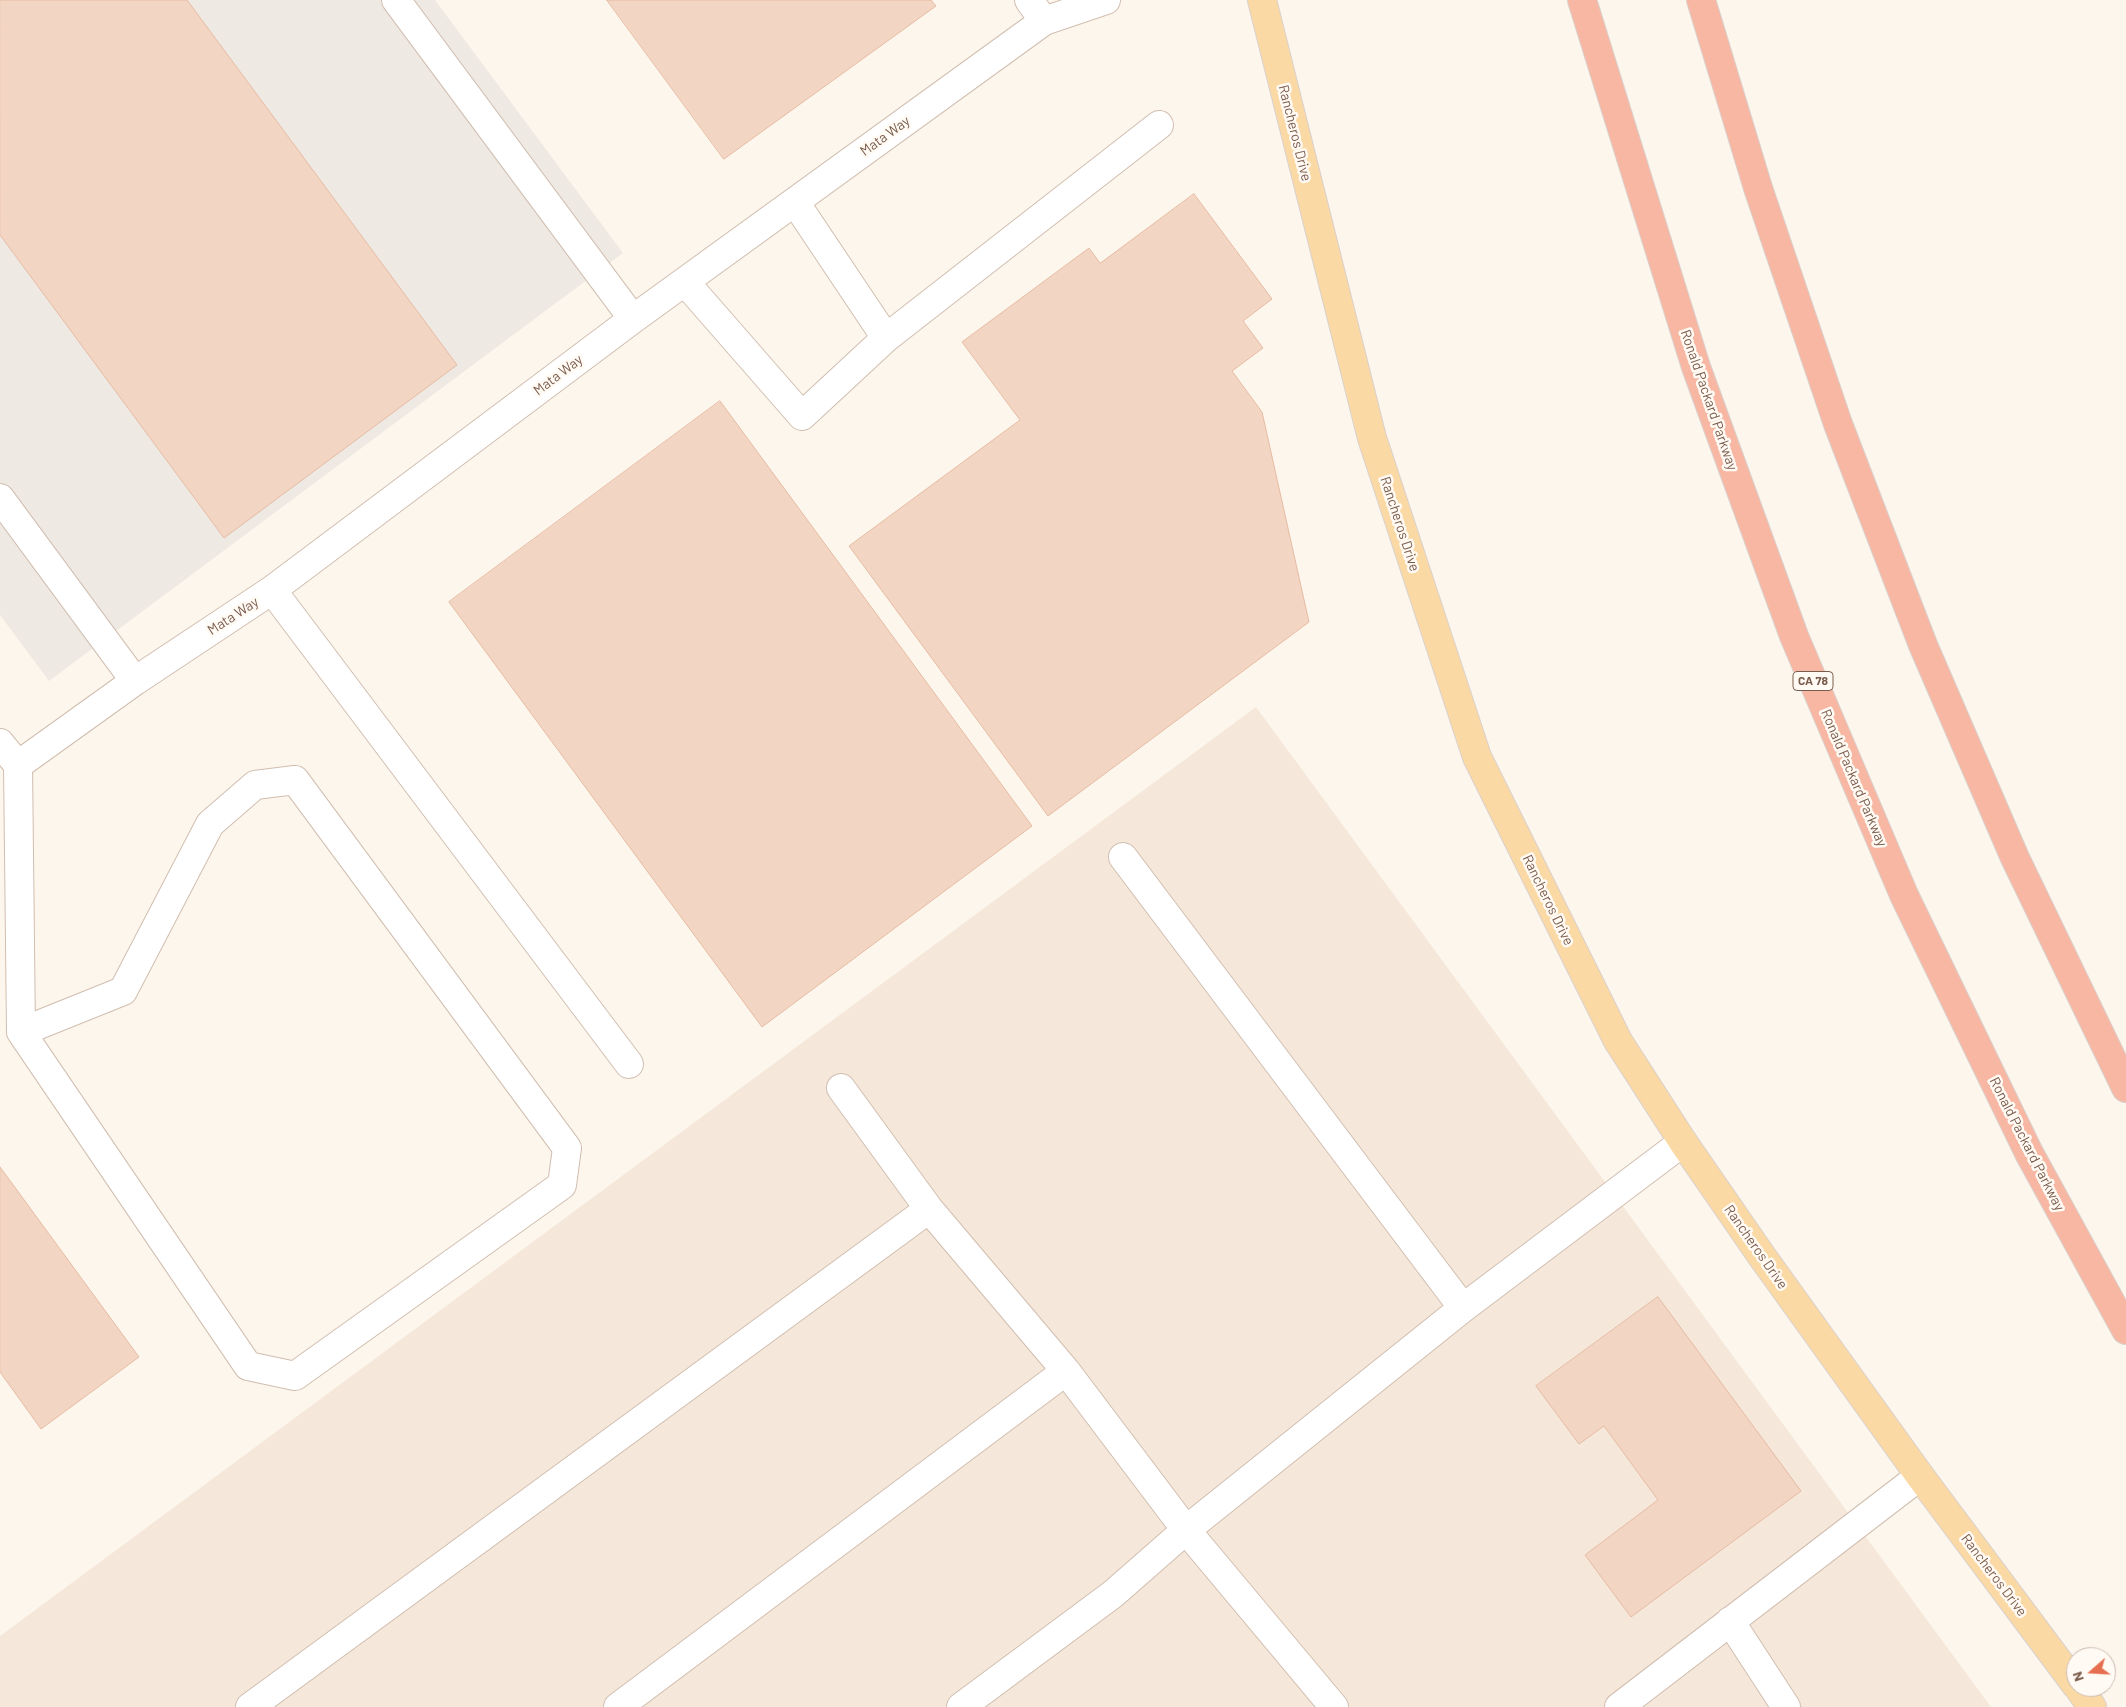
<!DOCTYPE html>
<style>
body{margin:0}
#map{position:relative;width:2126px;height:1707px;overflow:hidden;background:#fdf6ec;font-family:Barlow,sans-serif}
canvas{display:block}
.north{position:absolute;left:2066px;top:1647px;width:50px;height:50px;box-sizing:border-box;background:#fffaf3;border:1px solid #cabbb1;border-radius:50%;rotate:251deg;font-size:14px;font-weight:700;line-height:20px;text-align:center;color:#7a5c4d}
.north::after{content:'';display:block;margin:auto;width:18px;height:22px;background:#e76f51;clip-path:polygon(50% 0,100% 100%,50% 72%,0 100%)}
</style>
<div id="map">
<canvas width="2126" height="1707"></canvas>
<div class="north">N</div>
</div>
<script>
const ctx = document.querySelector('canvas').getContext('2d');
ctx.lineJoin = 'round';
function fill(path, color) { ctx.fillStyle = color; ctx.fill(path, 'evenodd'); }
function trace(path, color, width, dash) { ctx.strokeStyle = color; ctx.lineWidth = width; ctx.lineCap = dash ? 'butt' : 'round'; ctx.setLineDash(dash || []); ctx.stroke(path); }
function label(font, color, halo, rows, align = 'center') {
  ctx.font = font + ' Barlow,sans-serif'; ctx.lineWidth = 5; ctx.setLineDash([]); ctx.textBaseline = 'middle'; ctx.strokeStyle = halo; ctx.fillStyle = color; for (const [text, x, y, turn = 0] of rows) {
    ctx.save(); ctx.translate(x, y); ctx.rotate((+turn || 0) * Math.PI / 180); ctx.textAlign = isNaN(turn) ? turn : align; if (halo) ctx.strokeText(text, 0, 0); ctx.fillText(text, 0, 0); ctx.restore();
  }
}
fill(new Path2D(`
 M 1256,707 L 1991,1707 L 0,1707 L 0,1636 Z`), '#f5e8da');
fill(new Path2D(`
 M 0,0 L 435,0 L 623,253 L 49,681 L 0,615 Z`), '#efe9e4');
const building = new Path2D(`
 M 0,0 L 187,0 L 457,365 L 224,538 L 0,235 Z
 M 607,0 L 931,0 L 936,6 L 724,159 Z
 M 1194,194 L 1272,299 L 1243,321 L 1263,348 L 1232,371 L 1262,412 L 1309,622 L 1048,816 L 849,546 L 1020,420 L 962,342 L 1089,248 L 1100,263 Z
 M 720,401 L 1032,826 L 762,1027 L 449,602 Z
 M 0,1167 L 139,1357 L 41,1429 L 0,1372 Z
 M 1658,1297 L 1801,1491 L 1631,1617 L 1585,1555 L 1658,1500 L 1604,1426 L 1579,1444 L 1536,1386 Z`);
fill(building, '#f3d5c3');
trace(building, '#e6bba3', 1);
const minor = new Path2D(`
 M 396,0 L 633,319
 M 1029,0 L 1044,21
 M 685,282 L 802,416 L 886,338 L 795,202
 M 886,338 L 1159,125
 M 0,498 L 135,681
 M 272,590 L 629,1064
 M 0,743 L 18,765 L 21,1032 L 248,1366 L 295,1376 L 562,1185 L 567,1148 L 295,780 L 255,785 L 210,824 L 123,991 L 21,1032
 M 18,765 L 135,681 L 272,590 L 633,319 L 1044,21 L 1106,0
 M 1123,857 L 1463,1308
 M 841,1088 L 929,1209 L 1066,1371 L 1186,1530 L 1334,1707
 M 1730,1621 L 1786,1707
 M 250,1707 L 929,1209
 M 618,1707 L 1066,1371
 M 961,1707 L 1113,1594 L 1186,1530 L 1463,1308 L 1683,1142
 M 1619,1707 L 1920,1476`);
const major = new Path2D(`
 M 1262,0 L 1372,438 L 1477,757 L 1618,1041 L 1683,1142 L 1761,1255 L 1920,1476 L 2076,1685
 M 2078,1687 L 2092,1707`);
const highway = new Path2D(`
 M 1582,0 L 1696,367 L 1794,636 L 1904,895 L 2029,1153 L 2126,1330
 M 1701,0 L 1758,188 L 1838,424 L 1923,645 L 2015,858 L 2126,1088`);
trace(minor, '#d1beb0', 30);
trace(major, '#dad1cd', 30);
trace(highway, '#dad1cd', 30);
trace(minor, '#fff', 28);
trace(major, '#fbd9a5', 28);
trace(highway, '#f7b7a3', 28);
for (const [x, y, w] of [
 [1813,681,40]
]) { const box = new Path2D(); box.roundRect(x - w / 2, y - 9.5, w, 19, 4); ctx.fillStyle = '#fffaf3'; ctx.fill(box); trace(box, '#7a5c4d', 1); }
label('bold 12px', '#7a5c4d', null, [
 ["CA 78",1813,681]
]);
label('14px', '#7a5c4d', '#fffaf3', [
 ["Rancheros Drive",1295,133,76],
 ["Mata Way",885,136,-36],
 ["Mata Way",558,375,-37],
 ["Ronald Packard Parkway",1709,400,71],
 ["Rancheros Drive",1400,524,72],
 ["Mata Way",233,616,-33],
 ["Ronald Packard Parkway",1854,778,67],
 ["Rancheros Drive",1548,900,64],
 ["Ronald Packard Parkway",2027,1144,63],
 ["Rancheros Drive",1756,1247,55],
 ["Rancheros Drive",1994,1575,53]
]);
</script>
